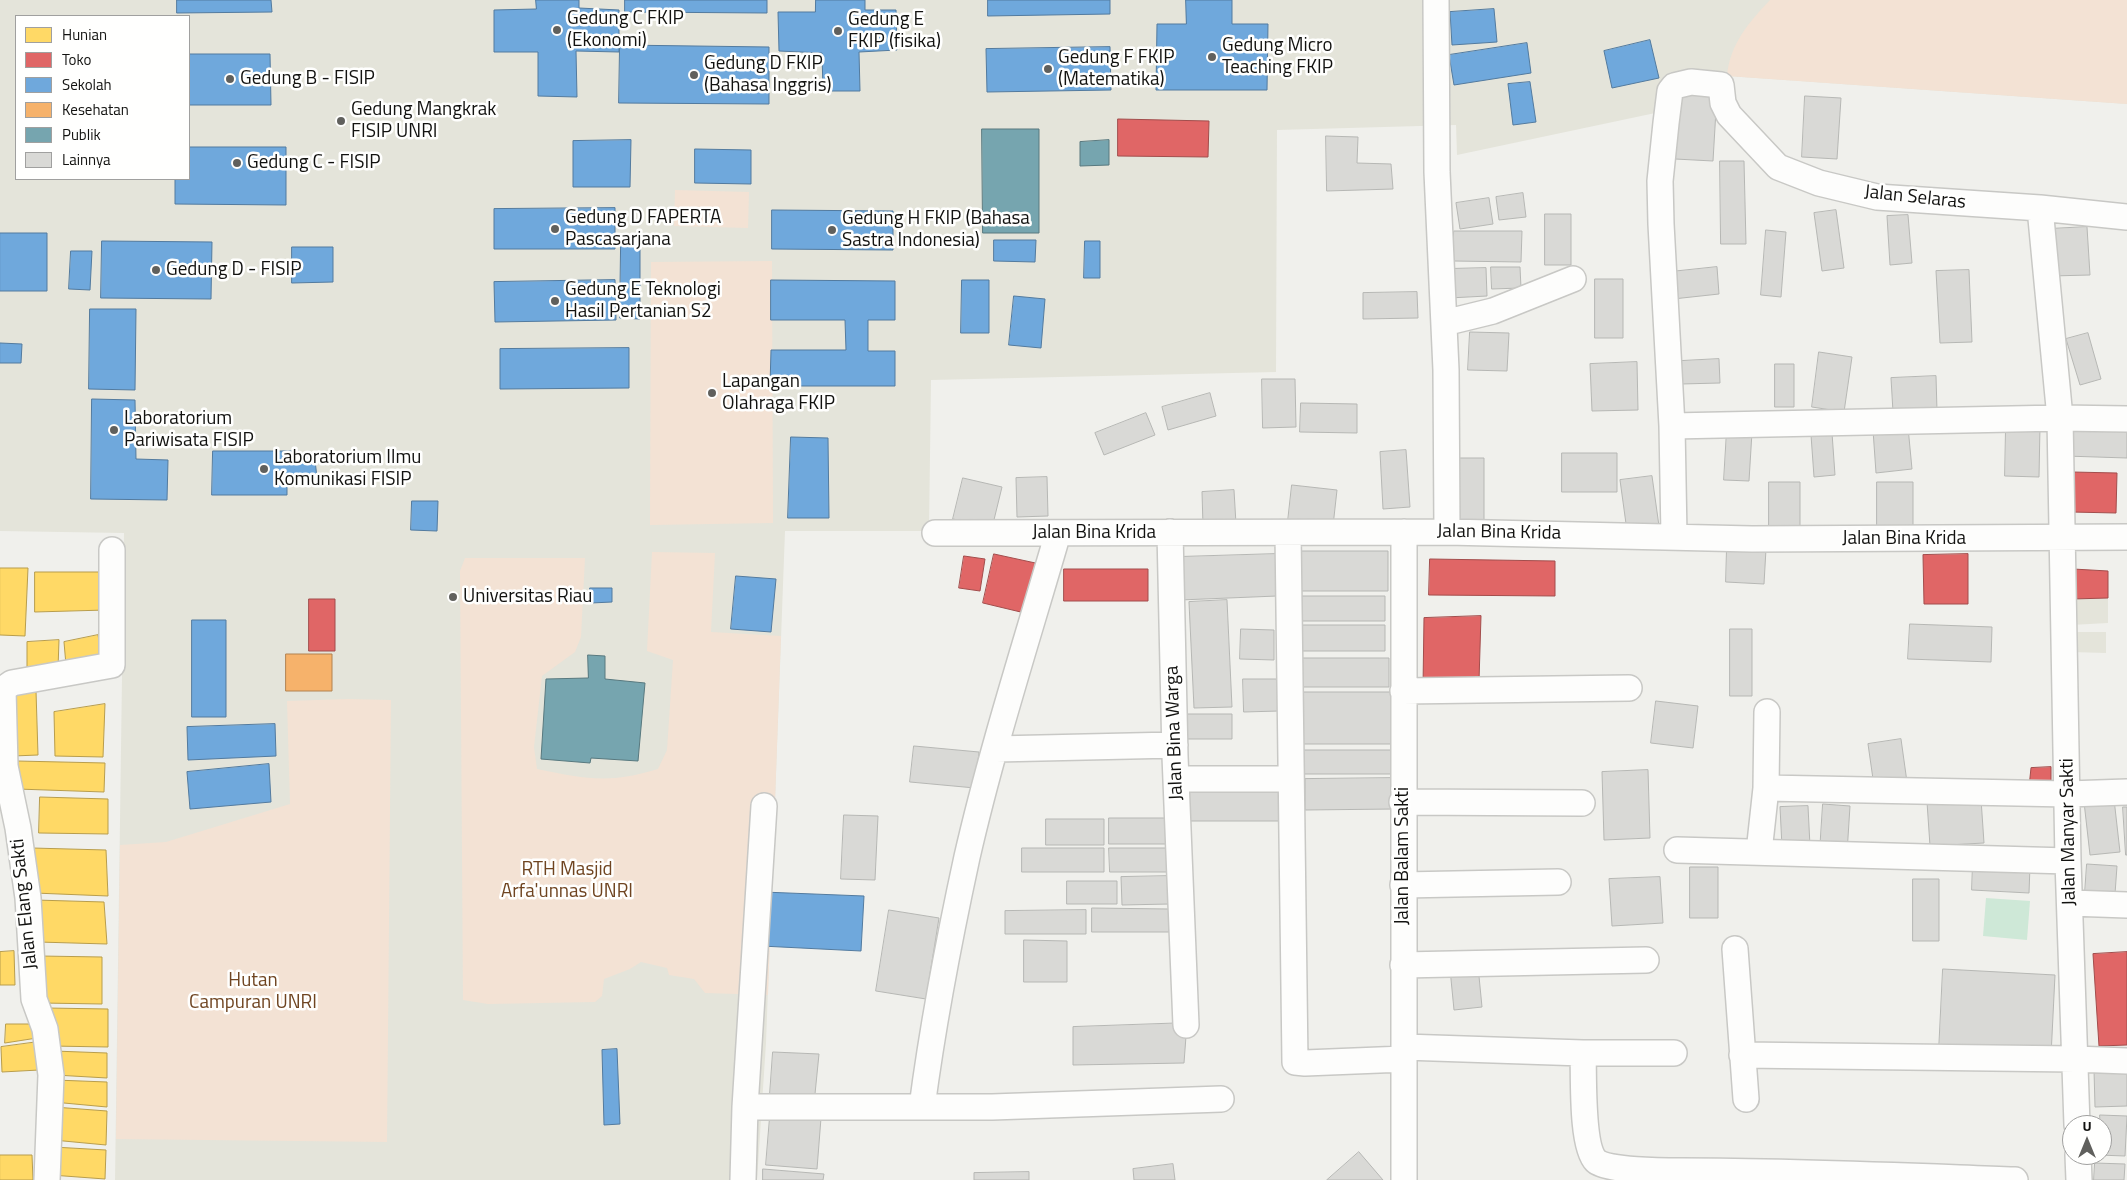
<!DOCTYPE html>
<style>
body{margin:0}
#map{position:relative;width:2127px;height:1180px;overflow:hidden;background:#f0f0ec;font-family:"Titillium Web",sans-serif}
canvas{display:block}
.legend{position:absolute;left:15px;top:15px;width:175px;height:165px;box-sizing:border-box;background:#fffffe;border:1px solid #a0a09f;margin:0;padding:6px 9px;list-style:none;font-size:15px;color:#121210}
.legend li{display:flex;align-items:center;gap:10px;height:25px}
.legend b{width:25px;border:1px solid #a0a09f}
.north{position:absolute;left:2062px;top:1115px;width:50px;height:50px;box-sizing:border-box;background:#fffffe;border:1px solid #a0a09f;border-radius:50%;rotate:0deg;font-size:14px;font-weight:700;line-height:20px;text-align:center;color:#121210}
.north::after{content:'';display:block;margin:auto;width:18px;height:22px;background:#60605d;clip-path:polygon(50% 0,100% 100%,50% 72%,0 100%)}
</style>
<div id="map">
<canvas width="2127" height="1180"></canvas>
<ul class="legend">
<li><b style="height:14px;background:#ffd966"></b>Hunian</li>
<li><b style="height:14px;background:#e06666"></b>Toko</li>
<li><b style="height:14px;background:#6fa8dc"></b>Sekolah</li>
<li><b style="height:14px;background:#f6b26b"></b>Kesehatan</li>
<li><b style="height:14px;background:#76a5af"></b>Publik</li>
<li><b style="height:14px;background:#d9d9d6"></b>Lainnya</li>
</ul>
<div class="north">U</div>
</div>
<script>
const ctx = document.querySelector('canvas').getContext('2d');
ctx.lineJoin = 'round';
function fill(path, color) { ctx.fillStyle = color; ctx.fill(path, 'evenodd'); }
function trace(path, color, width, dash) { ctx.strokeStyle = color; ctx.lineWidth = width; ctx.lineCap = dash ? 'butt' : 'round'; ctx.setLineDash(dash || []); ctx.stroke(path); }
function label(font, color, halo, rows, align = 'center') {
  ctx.font = font + ' "Titillium Web",sans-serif'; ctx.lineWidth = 5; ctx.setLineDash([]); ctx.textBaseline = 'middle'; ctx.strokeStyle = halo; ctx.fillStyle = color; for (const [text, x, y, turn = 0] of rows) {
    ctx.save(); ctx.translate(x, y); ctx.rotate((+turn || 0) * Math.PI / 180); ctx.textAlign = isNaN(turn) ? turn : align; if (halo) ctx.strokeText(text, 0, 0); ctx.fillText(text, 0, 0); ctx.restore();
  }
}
fill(new Path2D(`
 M 0,0 L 2127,0 L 2127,104 L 1670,72 L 1660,112 L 1457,155 L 1456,125 L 1277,130 L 1276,372 L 931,380 L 929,531 L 785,531 L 766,1043 L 757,1180 L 115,1180 L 124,533 L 0,531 ZM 16,16 L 189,16 L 189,179 L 16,179 Z
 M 2108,598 L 2108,623 L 2071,625 L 2072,599 Z
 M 2072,632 L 2106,632 L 2106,653 L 2071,652 Z`), '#e4e4da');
fill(new Path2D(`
 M 1770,0 L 2127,0 L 2127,104 L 1727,76 C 1730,44 1749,22 1770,0 Z
 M 675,190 L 749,192 L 748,228 L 674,226 Z
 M 772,261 L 773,523 L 650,525 L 651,262 Z
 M 652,552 L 715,553 L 711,632 L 781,636 L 768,995 L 705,993 L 694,979 L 669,975 L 667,968 L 641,962 L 630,969 L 604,979 L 602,996 L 595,1002 L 488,1004 L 463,1000 L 460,571 L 465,558 L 585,558 L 581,637 L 575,652 L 542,676 L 534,747 L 537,769 C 586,779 609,784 658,769 L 667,750 L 673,660 L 647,651 Z
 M 348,699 L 391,700 L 387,1142 L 116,1139 L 120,845 L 166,842 L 290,804 L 287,701 Z`), '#f3e2d4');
fill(new Path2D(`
 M 1986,898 L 2030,901 L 2027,940 L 1983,936 Z`), '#cee8d7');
const homes = new Path2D(`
 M 0,568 L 28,568 L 25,636 L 0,635 Z
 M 35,572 L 107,572 L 106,610 L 35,612 Z
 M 98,635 L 102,657 L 66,665 L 64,642 Z
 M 59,640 L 58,669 L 27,672 L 27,642 Z
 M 12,691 L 36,691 L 38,755 L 13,756 Z
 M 105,704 L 103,757 L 55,756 L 54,712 Z
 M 17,761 L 105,763 L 104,792 L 17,789 Z
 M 40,797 L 108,799 L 108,834 L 39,833 Z
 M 32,848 L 106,850 L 108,896 L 34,893 Z
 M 35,900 L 104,902 L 107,944 L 38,942 Z
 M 14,951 L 15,985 L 0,985 L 0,952 Z
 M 40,956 L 102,957 L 102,1004 L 41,1003 Z
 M 47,1008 L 108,1009 L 108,1047 L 51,1046 Z
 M 6,1024 L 37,1024 L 37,1038 L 5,1043 Z
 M 38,1042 L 39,1070 L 2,1072 L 1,1047 Z
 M 54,1051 L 107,1053 L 107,1078 L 55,1075 Z
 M 55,1080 L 107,1082 L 107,1107 L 53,1102 Z
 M 54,1107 L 107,1111 L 106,1145 L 53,1140 Z
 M 53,1147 L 106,1150 L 105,1179 L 51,1175 Z
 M 0,1155 L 32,1155 L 33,1180 L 0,1180 Z`);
fill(homes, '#ffd966');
trace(homes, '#b89d4c', 1);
const shops = new Path2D(`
 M 1118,119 L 1209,121 L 1208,157 L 1118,156 Z
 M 2072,472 L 2117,473 L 2116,513 L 2071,512 Z
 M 994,554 L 1040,564 L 1029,614 L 983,603 Z
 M 1968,554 L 1968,604 L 1924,604 L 1923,555 Z
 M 964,556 L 985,559 L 980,591 L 959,588 Z
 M 1430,559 L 1555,561 L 1555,596 L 1429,595 Z
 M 1064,569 L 1148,569 L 1148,601 L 1064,601 Z
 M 2073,569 L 2108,571 L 2108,598 L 2072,599 Z
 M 309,599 L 335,599 L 335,651 L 309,651 Z
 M 1481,616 L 1479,681 L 1423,687 L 1424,618 Z
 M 2051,767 L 2051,788 L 2029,787 L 2031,768 Z
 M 2127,952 L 2127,1045 L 2099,1046 L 2093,954 Z`);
fill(shops, '#e06666');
trace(shops, '#a24d4c', 1);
const schools = new Path2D(`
 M 177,0 L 271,0 L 272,12 L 177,13 Z
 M 536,0 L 579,0 L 579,8 L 619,10 L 619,52 L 576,51 L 577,97 L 538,96 L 538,52 L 494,52 L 494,10 L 536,9 Z
 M 625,0 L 767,0 L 767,13 L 625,12 Z
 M 816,0 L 865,0 L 865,10 L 896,10 L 897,50 L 859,52 L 860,91 L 823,91 L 822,53 L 779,51 L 778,12 L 815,12 Z
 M 988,0 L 1110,0 L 1110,14 L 988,16 Z
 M 1186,0 L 1232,0 L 1232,24 L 1268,24 L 1267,90 L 1156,90 L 1157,24 L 1186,24 Z
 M 1494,9 L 1497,42 L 1452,45 L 1450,12 Z
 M 1650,40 L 1659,78 L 1612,88 L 1604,51 Z
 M 1527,43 L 1531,73 L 1454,85 L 1449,55 Z
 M 620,45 L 769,47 L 769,104 L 619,103 Z
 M 1110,47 L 1111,90 L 987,92 L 986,49 Z
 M 189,54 L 270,54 L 271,105 L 189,105 Z
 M 1530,82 L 1536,122 L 1513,125 L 1508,84 Z
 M 631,140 L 630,187 L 573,187 L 573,141 Z
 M 189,147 L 286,147 L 286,205 L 175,204 L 175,179 L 189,179 Z
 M 695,149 L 751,150 L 751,184 L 695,183 Z
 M 615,208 L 615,249 L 494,249 L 494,209 Z
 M 772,210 L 893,211 L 893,250 L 772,249 Z
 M 0,233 L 47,233 L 47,291 L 0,291 Z
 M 994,240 L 1036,240 L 1035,262 L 994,261 Z
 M 102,241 L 212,242 L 211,299 L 101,298 Z
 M 1085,241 L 1100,241 L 1100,278 L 1084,278 Z
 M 621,245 L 640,245 L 640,319 L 620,318 Z
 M 292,247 L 333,247 L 333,282 L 292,283 Z
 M 71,251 L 92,251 L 90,290 L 69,289 Z
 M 615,280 L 616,320 L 495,322 L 494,282 Z
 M 771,280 L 895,281 L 895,320 L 868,320 L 868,351 L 895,351 L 895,386 L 770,386 L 771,350 L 846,350 L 845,320 L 771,320 Z
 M 962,280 L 989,280 L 989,333 L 961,333 Z
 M 1014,296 L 1045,299 L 1041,348 L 1009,345 Z
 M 90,309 L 136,309 L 135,390 L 89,389 Z
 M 0,343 L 22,344 L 21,363 L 0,363 Z
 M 629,348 L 629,388 L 500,389 L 500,349 Z
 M 92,399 L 135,400 L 136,459 L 168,460 L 167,500 L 91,499 Z
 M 791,437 L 828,438 L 829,518 L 788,518 Z
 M 213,451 L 298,451 L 315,460 L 317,478 L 287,478 L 287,495 L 212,495 Z
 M 412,501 L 438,501 L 437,531 L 411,530 Z
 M 736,576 L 776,579 L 771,632 L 731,629 Z
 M 590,588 L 612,588 L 612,602 L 591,603 Z
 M 192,620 L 226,620 L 226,717 L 192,717 Z
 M 275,724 L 276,756 L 188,760 L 187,727 Z
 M 269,764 L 271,802 L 190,809 L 187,772 Z
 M 763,892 L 864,896 L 861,951 L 761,946 Z
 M 617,1049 L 620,1124 L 604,1125 L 602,1050 Z`);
fill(schools, '#6fa8dc');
trace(schools, '#537b9f', 1);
const health = new Path2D(`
 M 286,654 L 332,654 L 332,691 L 286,691 Z`);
fill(health, '#f6b26b');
trace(health, '#b28250', 1);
const public = new Path2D(`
 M 982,129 L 1039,129 L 1039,233 L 983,233 Z
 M 1109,140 L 1109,165 L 1080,166 L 1080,142 Z
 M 588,655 L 605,656 L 605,679 L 645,683 L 638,761 L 591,758 L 590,763 L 541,759 L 546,679 L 588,678 Z`);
fill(public, '#76a5af');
trace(public, '#58797f', 1);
const building = new Path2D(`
 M 1678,91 L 1717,93 L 1713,161 L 1675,159 Z
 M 1805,96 L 1841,98 L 1837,159 L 1802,157 Z
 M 1326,136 L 1358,137 L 1357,163 L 1391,164 L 1393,189 L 1327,191 Z
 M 1720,161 L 1744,161 L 1746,244 L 1721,244 Z
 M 1523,193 L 1526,217 L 1499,220 L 1496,197 Z
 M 1489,198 L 1493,224 L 1460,229 L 1456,203 Z
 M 1836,210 L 1844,268 L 1822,271 L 1814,213 Z
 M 1545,214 L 1571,214 L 1571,265 L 1545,265 Z
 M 1908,215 L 1912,263 L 1890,265 L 1887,216 Z
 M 2087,227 L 2090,275 L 2051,276 L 2049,229 Z
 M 1766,230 L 1786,232 L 1781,297 L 1761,295 Z
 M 1454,231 L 1522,231 L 1521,262 L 1453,261 Z
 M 1491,267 L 1520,267 L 1521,288 L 1492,289 Z
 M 1717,267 L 1719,294 L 1673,299 L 1670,272 Z
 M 1486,268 L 1487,296 L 1449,298 L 1448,269 Z
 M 1969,270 L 1972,342 L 1940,343 L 1936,271 Z
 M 1595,279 L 1623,279 L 1623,338 L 1595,338 Z
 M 1417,292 L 1418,318 L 1363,319 L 1363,293 Z
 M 1470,332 L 1509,333 L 1507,371 L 1468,370 Z
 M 2088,333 L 2101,379 L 2080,385 L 2066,339 Z
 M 1819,352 L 1852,357 L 1844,412 L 1812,407 Z
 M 1719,359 L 1720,383 L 1681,384 L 1681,361 Z
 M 1637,362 L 1638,410 L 1592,411 L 1590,364 Z
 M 1775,364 L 1794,364 L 1794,407 L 1775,407 Z
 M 1936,376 L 1937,411 L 1893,412 L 1891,378 Z
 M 1262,379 L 1295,379 L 1296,427 L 1263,428 Z
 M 1210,393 L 1216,416 L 1168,430 L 1162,407 Z
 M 1301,403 L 1357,404 L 1357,433 L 1300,432 Z
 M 1146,413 L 1155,435 L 1104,455 L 1095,433 Z
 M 2066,422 L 2127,424 L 2127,458 L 2065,456 Z
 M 2006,426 L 2040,426 L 2039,477 L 2005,476 Z
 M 1908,427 L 1912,469 L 1876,473 L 1873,430 Z
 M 1727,430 L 1752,432 L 1749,481 L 1724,480 Z
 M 1832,433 L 1835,475 L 1814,477 L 1811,435 Z
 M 1406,450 L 1410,507 L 1383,509 L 1380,452 Z
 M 1562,453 L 1617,453 L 1617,492 L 1562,492 Z
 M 1459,458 L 1484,458 L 1484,521 L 1459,521 Z
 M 1652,476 L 1659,526 L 1627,531 L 1620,480 Z
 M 1047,477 L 1048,516 L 1017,517 L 1016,478 Z
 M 963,478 L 1002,487 L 992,528 L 953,519 Z
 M 1769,482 L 1800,482 L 1800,530 L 1769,530 Z
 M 1877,482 L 1913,482 L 1913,529 L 1877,529 Z
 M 1292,485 L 1337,490 L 1333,526 L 1288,521 Z
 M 1234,490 L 1236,524 L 1203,526 L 1202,492 Z
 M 1727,547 L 1766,549 L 1764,584 L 1726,582 Z
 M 1298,551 L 1388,551 L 1388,591 L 1298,591 Z
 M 1276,554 L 1277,596 L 1180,600 L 1178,557 Z
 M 1292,596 L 1385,596 L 1385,621 L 1292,621 Z
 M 1227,600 L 1232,707 L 1194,708 L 1189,602 Z
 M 1910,624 L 1992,627 L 1991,662 L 1908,659 Z
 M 1293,625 L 1385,625 L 1385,651 L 1293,651 Z
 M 1241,629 L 1274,630 L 1274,660 L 1240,659 Z
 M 1730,629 L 1752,629 L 1752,696 L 1730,696 Z
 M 1294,658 L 1389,658 L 1389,687 L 1294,687 Z
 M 1243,679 L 1278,679 L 1279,711 L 1244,712 Z
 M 1301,692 L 1393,692 L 1393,744 L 1301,744 Z
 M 1656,701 L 1698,706 L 1693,748 L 1651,743 Z
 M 1185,714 L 1232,714 L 1232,739 L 1185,739 Z
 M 1901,739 L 1907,782 L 1874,786 L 1868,744 Z
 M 914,746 L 979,752 L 975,788 L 910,782 Z
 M 1303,750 L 1391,750 L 1391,774 L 1303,774 Z
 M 1648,770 L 1650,838 L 1604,840 L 1602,772 Z
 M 1395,778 L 1395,809 L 1305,810 L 1305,779 Z
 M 1280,783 L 1280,821 L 1188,821 L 1188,784 Z
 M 1981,799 L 1984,843 L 1930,846 L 1927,802 Z
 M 2114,799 L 2120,852 L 2090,855 L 2084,802 Z
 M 1823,804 L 1850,806 L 1847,853 L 1820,851 Z
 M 1808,806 L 1810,846 L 1782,847 L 1780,807 Z
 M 2123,807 L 2127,807 L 2127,855 L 2126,855 Z
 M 844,815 L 878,816 L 875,880 L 841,879 Z
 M 1109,818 L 1172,818 L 1172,844 L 1109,844 Z
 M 1046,819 L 1104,819 L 1104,845 L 1046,845 Z
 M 1022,848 L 1104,848 L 1104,872 L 1022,872 Z
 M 1109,848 L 1171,848 L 1172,872 L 1110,872 Z
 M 1973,862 L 2030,866 L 2029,893 L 1972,890 Z
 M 2087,864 L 2117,866 L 2115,894 L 2085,893 Z
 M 1690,867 L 1718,867 L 1718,918 L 1690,918 Z
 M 1170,876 L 1170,904 L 1122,905 L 1121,877 Z
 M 1660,877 L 1663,923 L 1612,926 L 1609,879 Z
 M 1913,879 L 1939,879 L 1939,941 L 1913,941 Z
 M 1067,881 L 1117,881 L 1117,904 L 1067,904 Z
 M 1092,908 L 1169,909 L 1169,932 L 1092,932 Z
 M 889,910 L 939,918 L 926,999 L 876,991 Z
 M 1086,910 L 1086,934 L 1005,934 L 1005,911 Z
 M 1024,940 L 1067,941 L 1067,982 L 1024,982 Z
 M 1478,966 L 1482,1007 L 1454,1010 L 1450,969 Z
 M 1943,969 L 2055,975 L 2051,1056 L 1939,1051 Z
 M 1187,1023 L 1184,1063 L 1073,1065 L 1073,1027 Z
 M 773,1052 L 819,1054 L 815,1094 L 770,1094 Z
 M 2127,1069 L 2127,1106 L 2095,1107 L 2094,1070 Z
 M 2100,1115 L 2127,1116 L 2125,1156 L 2098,1155 L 2102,1155 Z
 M 770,1117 L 821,1118 L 817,1169 L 766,1165 Z
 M 1359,1152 L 1383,1180 L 1327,1180 Z
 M 2095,1163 L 2125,1164 L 2124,1180 L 2094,1180 Z
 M 1173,1164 L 1175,1180 L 1134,1180 L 1133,1169 Z
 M 763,1169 L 824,1174 L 823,1180 L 763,1180 Z
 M 1029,1172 L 1029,1180 L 974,1180 L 974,1173 Z`);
fill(building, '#d9d9d6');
trace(building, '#b6b7b4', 1);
const minor = new Path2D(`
 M 1436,0 L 1437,172 L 1446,370 L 1447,532
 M 2040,208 L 2060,418 L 2068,861 L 2077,1125
 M 1444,323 L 1493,311 L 1573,279
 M 1672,426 L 2060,418 L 2127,419
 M 1170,532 L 1175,756 L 1186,1025
 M 1404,532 L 1404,1180
 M 935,533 L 1447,532 L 1752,539 L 2127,537
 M 1288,533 L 1295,1062 L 1305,1063 L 1404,1059
 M 1674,536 L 1672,426 L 1661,224 L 1660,181 L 1666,123 L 1670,91 L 1674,86 L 1691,82 L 1721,85 L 1723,103 L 1729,115 L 1778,167 L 1819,183 L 1877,197 L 2040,208 L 2127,217
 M 1403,691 L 1629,688
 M 996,749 L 1175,745
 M 1176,779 L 1291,779
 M 1766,788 L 2068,794 L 2127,792
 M 1402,802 L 1582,803
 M 1677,850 L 2068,861
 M 1759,852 L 1766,788 L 1767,712
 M 1403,885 L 1558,882
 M 2070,903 L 2127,905
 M 1735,949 L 1746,1099
 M 1403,965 L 1646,960
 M 1404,1047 L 1583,1053 C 1584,1075 1581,1146 1596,1161 C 1606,1171 1665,1171 1682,1171 C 1793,1171 1904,1176 2015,1180
 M 1583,1053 L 1674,1053
 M 1742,1055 L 2075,1059 L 2127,1061
 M 745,1107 L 992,1107 L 1221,1099
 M 922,1107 C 933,1023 949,940 967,857 C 992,748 1027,640 1058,533
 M 2078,1155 L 2079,1180
 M 47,1180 L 51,1075 L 45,1029 L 34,999 L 28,898 L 18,828 L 5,766 L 3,689 L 12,683 L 112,665 L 112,550
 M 743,1180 L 745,1107 L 764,806`);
trace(minor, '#c8c8c5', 28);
trace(minor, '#fdfdfc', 25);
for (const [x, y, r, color] of [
 [557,30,5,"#60605d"],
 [838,31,5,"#60605d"],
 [1212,57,5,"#60605d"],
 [1048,69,5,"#60605d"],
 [694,75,5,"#60605d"],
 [230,79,5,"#60605d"],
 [341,121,5,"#60605d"],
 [237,163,5,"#60605d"],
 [555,229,5,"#60605d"],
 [832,230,5,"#60605d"],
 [156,270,5,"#60605d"],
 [555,301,5,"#60605d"],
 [712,393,5,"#60605d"],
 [114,430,5,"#60605d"],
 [264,469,5,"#60605d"],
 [453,597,5,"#60605d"]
]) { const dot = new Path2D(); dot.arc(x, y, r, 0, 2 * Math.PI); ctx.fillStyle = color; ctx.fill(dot); trace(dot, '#fffffe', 2); }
label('19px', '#121210', '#fffffe', [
 ["Gedung C FKIP",567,19],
 ["(Ekonomi)",567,41],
 ["Gedung E",848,20],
 ["FKIP (fisika)",848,42],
 ["Gedung Micro",1222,46],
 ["Teaching FKIP",1222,68],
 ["Gedung F FKIP",1058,58],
 ["(Matematika)",1058,80],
 ["Gedung D FKIP",704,64],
 ["(Bahasa Inggris)",704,86],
 ["Gedung B - FISIP",240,79],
 ["Gedung Mangkrak",351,110],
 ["FISIP UNRI",351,132],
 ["Gedung C - FISIP",247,163],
 ["Gedung D FAPERTA",565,218],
 ["Pascasarjana",565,240],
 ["Gedung H FKIP (Bahasa",842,219],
 ["Sastra Indonesia)",842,241],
 ["Gedung D - FISIP",166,270],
 ["Gedung E Teknologi",565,290],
 ["Hasil Pertanian S2",565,312],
 ["Lapangan",722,382],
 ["Olahraga FKIP",722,404],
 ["Laboratorium",124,419],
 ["Pariwisata FISIP",124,441],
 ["Laboratorium Ilmu",274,458],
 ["Komunikasi FISIP",274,480],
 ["Universitas Riau",463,597]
], 'left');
label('19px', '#121210', '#fffffe', [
 ["Jalan Selaras",1915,198,6],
 ["Jalan Bina Krida",1094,533],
 ["Jalan Bina Krida",1499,533,1],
 ["Jalan Bina Krida",1904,539],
 ["Jalan Bina Warga",1175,733,-92],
 ["Jalan Manyar Sakti",2069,832,-91],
 ["Jalan Balam Sakti",1403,856,-90],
 ["Jalan Elang Sakti",25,904,-96]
]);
label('19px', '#6f4420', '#fffffe', [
 ["RTH Masjid",567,870],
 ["Arfa'unnas UNRI",567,892],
 ["Hutan",253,981],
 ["Campuran UNRI",253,1003]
]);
</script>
